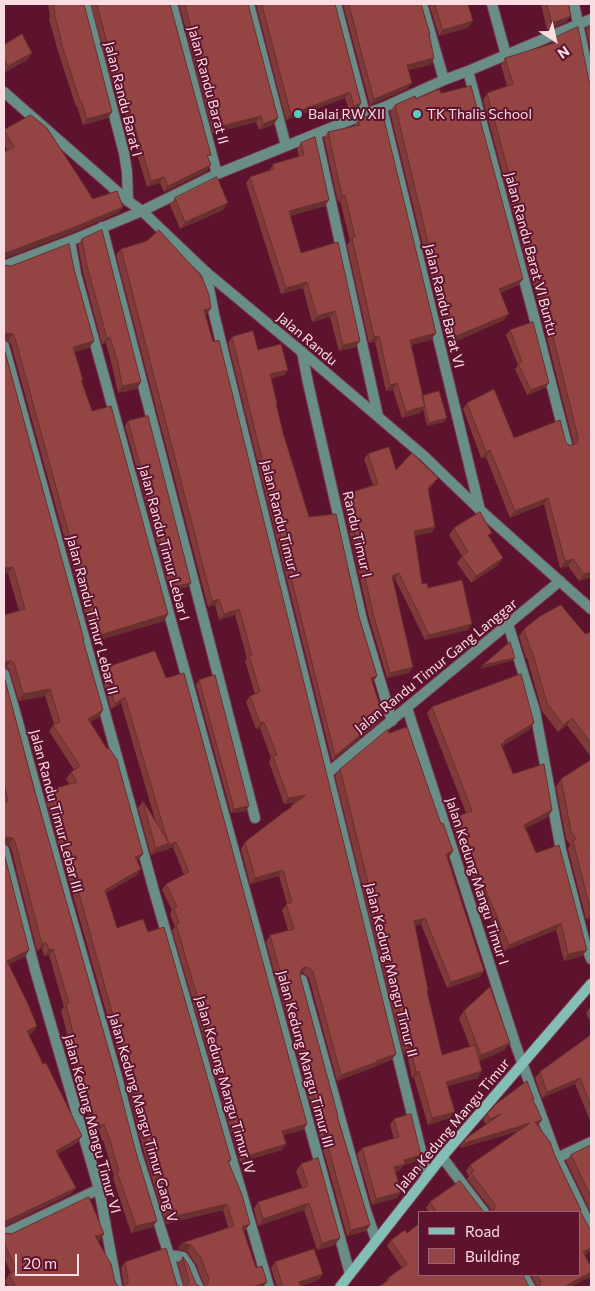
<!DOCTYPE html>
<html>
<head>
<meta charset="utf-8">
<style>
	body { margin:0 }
	#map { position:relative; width:595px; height:1291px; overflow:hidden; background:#5d122e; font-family:Commissioner,sans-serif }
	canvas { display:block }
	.frame { position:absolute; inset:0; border:5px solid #fadde3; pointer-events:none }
	.legend { position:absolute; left:418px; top:1211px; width:162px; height:65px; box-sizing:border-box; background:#5d122e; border:1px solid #9c6376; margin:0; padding:6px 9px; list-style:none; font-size:15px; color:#fadde3 }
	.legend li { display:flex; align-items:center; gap:10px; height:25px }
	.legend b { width:25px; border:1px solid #9c6376 }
	.north { position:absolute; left:530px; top:15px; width:50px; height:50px; -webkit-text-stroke:4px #5d122e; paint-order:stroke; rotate:145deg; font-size:14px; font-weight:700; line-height:20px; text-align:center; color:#fadde3 }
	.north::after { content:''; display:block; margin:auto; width:18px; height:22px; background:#fadde3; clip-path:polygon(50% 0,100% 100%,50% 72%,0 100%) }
	.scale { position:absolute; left:15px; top:1254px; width:64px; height:22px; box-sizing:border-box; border:2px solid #fadde3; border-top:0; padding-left:6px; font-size:15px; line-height:18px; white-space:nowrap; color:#fadde3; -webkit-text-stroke:4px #5d122e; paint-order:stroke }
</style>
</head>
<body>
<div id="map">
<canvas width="595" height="1291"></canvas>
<div class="frame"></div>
<ul class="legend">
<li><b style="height:6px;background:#84bfb6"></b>Road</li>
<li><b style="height:14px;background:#944442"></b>Building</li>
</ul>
<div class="north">N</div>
<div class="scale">20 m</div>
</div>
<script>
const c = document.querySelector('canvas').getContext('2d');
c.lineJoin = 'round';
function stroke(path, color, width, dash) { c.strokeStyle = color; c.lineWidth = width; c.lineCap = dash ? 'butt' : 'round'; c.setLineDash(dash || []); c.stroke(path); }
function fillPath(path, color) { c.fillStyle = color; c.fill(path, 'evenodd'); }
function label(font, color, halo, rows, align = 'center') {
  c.font = font + ' Commissioner,sans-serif'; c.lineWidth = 4; c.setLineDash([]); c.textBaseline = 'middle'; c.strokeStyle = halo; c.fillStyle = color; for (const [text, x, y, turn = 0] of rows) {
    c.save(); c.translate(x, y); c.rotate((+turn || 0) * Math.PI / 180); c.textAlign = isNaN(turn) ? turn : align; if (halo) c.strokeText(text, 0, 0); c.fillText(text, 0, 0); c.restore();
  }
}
const minor = new Path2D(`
	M 85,4 L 124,153 L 127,172 L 128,201
	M 172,4 L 217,174
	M 249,4 L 286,146
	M 336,4 L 365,114
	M 422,4 L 444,80
	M 492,4 L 506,55
	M 574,4 L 591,86
	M 468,71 L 533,313 L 567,445
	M 382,108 L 480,510
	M 316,134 L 378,416
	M 102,227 L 255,818
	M 70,241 L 76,274 L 350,1274
	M 4,266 L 70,241 L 142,211 L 217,174 L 365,114 L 382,108 L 444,80 L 468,71 L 591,19
	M 206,272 L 214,314 L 427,1175
	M 4,346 L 154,891 L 269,1287
	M 302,352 L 308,383 L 362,620 L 392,721
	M 508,624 L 535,711 L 561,850 L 585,943 L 591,959
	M 4,674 L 14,708 L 66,898 L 117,1077 L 137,1154 L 169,1255 L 178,1287
	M 407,708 L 516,1046 L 557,1158 L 591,1228
	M 329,772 L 560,581
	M 4,850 L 35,970 L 99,1189 L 117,1287
	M 302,980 L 366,1211 L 376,1240
	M 442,1157 L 484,1212
	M 557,1158 L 591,1142
	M 4,1234 L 99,1189
	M 169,1255 L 183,1257 L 190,1267 L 198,1287
	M 523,1275 L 530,1287`);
const tertiary = new Path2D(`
	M 4,92 L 128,201 L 142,211 L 206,272 L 302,352 L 424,456 L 480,510 L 591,609`);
const secondary = new Path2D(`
	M 340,1287 L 442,1157 L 591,984`);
stroke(minor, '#79374f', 12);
stroke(tertiary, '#79374f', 12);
stroke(secondary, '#79374f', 12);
stroke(minor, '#698d87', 10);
stroke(tertiary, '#698d87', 10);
stroke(secondary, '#84bfb6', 10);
fillPath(new Path2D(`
	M 48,4 L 84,4 L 108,118 L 83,125 L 77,106 L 76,107 L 56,45 L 56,44 L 49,19 L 50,17 Z
	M 91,4 L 170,4 L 208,158 L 207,171 L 164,192 L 160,183 L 147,187 L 125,114 L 121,115 Z
	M 179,4 L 248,4 L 278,118 L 273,125 L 259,130 L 256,122 L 213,133 Z
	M 256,4 L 335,4 L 361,103 L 357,110 L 350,113 L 345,98 L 286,120 Z
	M 343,4 L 421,4 L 430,34 L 429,35 L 434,58 L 430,65 L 408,70 L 407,89 L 370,105 Z
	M 429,4 L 468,4 L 468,28 L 439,36 Z
	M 541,4 L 568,4 L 566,22 L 547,30 Z
	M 591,23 L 591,53 L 586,29 Z
	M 556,37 L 591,84 L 591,577 L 579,581 L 568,566 L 560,568 L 544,504 L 510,518 L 486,457 L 481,458 L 463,409 L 467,403 L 514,438 L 566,443 L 569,445 L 574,445 L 532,279 L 531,280 L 483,100 L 487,93 L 507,86 L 501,65 L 505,58 L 551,44 Z
	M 4,45 L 27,60 L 4,73 Z
	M 395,105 L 523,279 L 518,285 L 500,293 L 504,320 L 450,344 L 446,336 L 445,336 L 390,112 Z
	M 358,120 L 431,340 L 411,345 L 422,396 L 444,422 L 427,426 L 423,409 L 420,413 L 402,418 L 393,390 L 386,391 L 375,342 L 369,343 L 347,245 L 350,241 L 340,201 L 338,202 L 324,138 L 328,132 L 354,126 Z
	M 4,130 L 93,199 L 123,207 L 118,213 L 67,235 L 7,150 L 4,143 Z
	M 301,143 L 325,206 L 290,216 L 301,253 L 356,347 L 339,351 L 330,317 L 312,322 L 303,288 L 281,294 L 246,183 L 250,177 L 269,171 L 273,164 L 299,157 L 297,149 Z
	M 175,198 L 223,210 L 180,229 L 170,205 Z
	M 82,239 L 137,389 L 118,393 L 113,370 L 106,343 L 102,344 L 83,272 L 78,245 Z
	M 121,249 L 211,308 L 207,314 L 205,314 L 396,1054 L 391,1060 L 374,1067 L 372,1068 L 337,1081 L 309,978 L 306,975 L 303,973 L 300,974 L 300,976 L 338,1117 L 370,1225 L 366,1231 L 347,1236 L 266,942 L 270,935 L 288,930 L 282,910 L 287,904 L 279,876 L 250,884 L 241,849 L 245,842 L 290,809 L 291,806 L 297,802 L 284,804 L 269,762 L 271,758 L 260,728 L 256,729 L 246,702 L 250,696 L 255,694 L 245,661 L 247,658 L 235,615 L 219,620 L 215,605 L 208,607 L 116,255 Z
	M 4,264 L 89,348 L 74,352 L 82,382 L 92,411 L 168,614 L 164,621 L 93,642 L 11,344 L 8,341 L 4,340 Z
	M 510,330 L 549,383 L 545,388 L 527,395 L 515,369 L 518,365 L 506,335 Z
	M 232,337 L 258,350 L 288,370 L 284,375 L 271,379 L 276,404 L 283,433 L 309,517 L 359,617 L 377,676 L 372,682 L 383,716 L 379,722 L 332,761 L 228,343 Z
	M 4,348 L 83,641 L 99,717 L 90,722 L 143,854 L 138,860 L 137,861 L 141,869 L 137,875 L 106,893 L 117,928 L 231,1160 L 229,1163 L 250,1224 L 245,1230 L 244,1231 L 256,1268 L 267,1282 L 263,1287 L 202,1287 L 204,1287 L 204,1285 L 196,1264 L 187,1251 L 177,1249 L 228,1227 L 223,1210 L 166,1224 L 144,1152 L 124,1075 L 45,797 L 50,790 L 69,784 L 66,779 L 71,772 L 74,770 L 49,731 L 54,724 L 45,696 L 19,701 L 9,669 L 6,668 L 4,667 L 4,615 L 19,611 L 8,573 L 4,574 Z
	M 128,421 L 188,587 L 170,591 L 125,426 Z
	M 368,454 L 396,470 L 438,478 L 428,490 L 435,527 L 432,532 L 414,536 L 422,584 L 468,630 L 425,640 L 395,579 L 392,580 L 413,667 L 409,673 L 387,678 L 369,618 L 342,499 L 346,494 L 373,485 L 364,459 Z
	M 454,528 L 489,537 L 503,558 L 498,565 L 471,583 L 457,563 L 462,556 L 449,535 Z
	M 524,629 L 585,634 L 591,632 L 591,757 L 567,725 L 558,732 L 542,711 L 527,658 L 526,658 L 519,636 Z
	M 155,651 L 307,1124 L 303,1130 L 283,1135 L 282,1150 L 240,1162 L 172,930 L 175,927 L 170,914 L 172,910 L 162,890 L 166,884 L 184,875 L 173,847 L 151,855 L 138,808 L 143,801 L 156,823 L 121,703 L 111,709 L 101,674 L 105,668 Z
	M 4,676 L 153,1227 L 131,1233 L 113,1178 L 114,1176 L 103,1140 L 102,1140 L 99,1130 L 93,1134 L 68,1044 L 69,1042 L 61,1010 L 64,1007 L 49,955 L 44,956 L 42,948 L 37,951 L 11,848 L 9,845 L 4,844 Z
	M 199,680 L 246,811 L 231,813 L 196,685 Z
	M 432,707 L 534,723 L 529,730 L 502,746 L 513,774 L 552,810 L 548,817 L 526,828 L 536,853 L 587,950 L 582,956 L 564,961 L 556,930 L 504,951 L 462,853 L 461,853 L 452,824 L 456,817 L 466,813 L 427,713 Z
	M 389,733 L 441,824 L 453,851 L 448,858 L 484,971 L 479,977 L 447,988 L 421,924 L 415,926 L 428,990 L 427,992 L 442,1055 L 470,1047 L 459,1018 L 464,1011 L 505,1050 L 479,1061 L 478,1078 L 447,1086 L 450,1118 L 428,1125 L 414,1078 L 412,1078 L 407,1054 L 404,1055 L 335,776 L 340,769 Z
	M 591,760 L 591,918 L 586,919 L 568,849 L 570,845 L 566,839 L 556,787 L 561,779 Z
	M 591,1006 L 591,1023 L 586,1013 Z
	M 591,1035 L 591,1123 L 575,1084 L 542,1098 L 535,1078 L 540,1072 Z
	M 534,1099 L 533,1100 L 538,1125 L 555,1156 L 581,1210 L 580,1211 L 591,1231 L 591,1251 L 585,1255 L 590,1277 L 570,1287 L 536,1287 L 537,1286 L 531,1275 L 579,1275 L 491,1212 L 490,1208 L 467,1179 L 469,1176 L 466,1171 L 470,1165 L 519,1131 L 461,1148 L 460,1147 L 464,1141 L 486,1124 L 483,1120 L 487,1114 Z
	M 394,1119 L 417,1161 L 404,1165 L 400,1170 L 395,1172 L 401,1192 L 397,1198 L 372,1205 L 357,1154 L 362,1148 L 394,1139 L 390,1125 Z
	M 591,1145 L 591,1210 L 590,1211 L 566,1161 L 571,1155 Z
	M 301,1164 L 335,1245 L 317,1250 L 304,1210 L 258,1226 L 254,1209 L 258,1202 L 302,1188 L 296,1171 Z
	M 430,1202 L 483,1211 L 486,1212 L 429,1212 L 426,1208 Z
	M 4,1232 L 5,1233 L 104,1234 L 100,1240 L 98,1241 L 117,1285 L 120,1287 L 124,1287 L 121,1268 L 125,1262 L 181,1287 L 8,1287 L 5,1281 L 9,1274 L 11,1273 L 4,1258 Z
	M 407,1233 L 419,1275 L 385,1282 L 388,1278 L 402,1268 L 387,1246 L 391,1240 Z
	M 183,1257 L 196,1284 L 184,1287 L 178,1263 Z
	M 275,1262 L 323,1274 L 318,1280 L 301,1286 L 301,1287 L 277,1287 L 271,1268 Z`), '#7f3a39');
fillPath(new Path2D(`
	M 571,16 L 566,22 L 547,30 L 552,23 Z
	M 473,21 L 468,28 L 439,36 L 443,30 Z
	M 32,53 L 27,60 L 4,73 L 8,66 Z
	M 434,58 L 430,65 L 403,71 L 407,65 Z
	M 412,83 L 407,89 L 370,105 L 374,99 Z
	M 350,92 L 345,98 L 286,120 L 291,114 Z
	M 361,103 L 357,110 L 350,113 L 354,106 Z
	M 129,107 L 125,114 L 121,115 L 125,108 Z
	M 112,112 L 108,118 L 83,125 L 87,119 Z
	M 261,116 L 256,122 L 213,133 L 218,127 Z
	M 278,118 L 273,125 L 259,130 L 263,124 Z
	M 211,165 L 207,171 L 164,192 L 168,186 Z
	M 164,177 L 160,183 L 147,187 L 151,181 Z
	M 345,195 L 340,201 L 338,202 L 342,196 Z
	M 329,200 L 325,206 L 284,217 L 289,211 Z
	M 228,203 L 223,210 L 180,229 L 185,222 Z
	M 123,207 L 118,213 L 67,235 L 4,259 L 4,255 L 6,253 Z
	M 523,279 L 518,285 L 494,296 L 499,289 Z
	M 307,282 L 303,288 L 281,294 L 286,288 Z
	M 211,308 L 207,314 L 199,316 L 204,310 Z
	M 335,311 L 330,317 L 312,322 L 317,316 Z
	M 509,314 L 504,320 L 450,344 L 454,337 Z
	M 451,329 L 446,336 L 445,336 L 449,330 Z
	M 7,333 L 13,334 L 8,341 L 4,340 L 4,335 Z
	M 436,333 L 431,340 L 405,346 L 410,340 Z
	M 379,336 L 375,342 L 369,343 L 374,337 Z
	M 110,337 L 106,343 L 102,344 L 107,338 Z
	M 94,341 L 89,348 L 68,353 L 73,347 Z
	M 360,341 L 356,347 L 339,351 L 343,345 Z
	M 288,370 L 284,375 L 267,380 L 270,374 Z
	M 141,382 L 137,389 L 118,393 L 122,386 Z
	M 397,383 L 393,390 L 386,391 L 390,385 Z
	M 549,383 L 545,388 L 527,395 L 531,390 Z
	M 425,406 L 420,413 L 402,418 L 406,412 Z
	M 447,418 L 444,422 L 427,426 L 429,423 Z
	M 490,450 L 486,457 L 481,458 L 486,452 Z
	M 548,498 L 544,504 L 510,518 L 515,511 Z
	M 435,527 L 432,532 L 410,537 L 414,531 Z
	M 503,558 L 498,565 L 471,583 L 476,576 Z
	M 573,559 L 568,566 L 560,568 L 565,561 Z
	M 13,567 L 8,573 L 4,574 L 4,568 Z
	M 591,572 L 591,577 L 579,581 L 584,574 Z
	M 399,573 L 395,579 L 388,582 L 392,576 Z
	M 191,583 L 188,587 L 170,591 L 173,587 Z
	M 219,599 L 215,605 L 208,607 L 212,601 Z
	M 239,609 L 235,615 L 219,620 L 224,614 Z
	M 168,614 L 164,621 L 93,642 L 97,636 Z
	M 472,624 L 468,630 L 425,640 L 429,635 Z
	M 515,658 L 512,661 L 480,669 L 483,665 Z
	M 7,661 L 11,661 L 6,668 L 4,667 L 4,663 Z
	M 413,667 L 409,673 L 387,678 L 390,673 Z
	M 377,676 L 373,682 L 367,683 L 371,678 Z
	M 50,689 L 45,696 L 19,701 L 23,694 Z
	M 125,697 L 121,703 L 111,709 L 115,704 Z
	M 103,710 L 99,717 L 84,726 L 88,719 Z
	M 383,716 L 379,722 L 332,761 L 335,756 Z
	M 572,718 L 567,725 L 558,732 L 563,725 Z
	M 264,722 L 260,728 L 256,729 L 260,723 Z
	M 534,723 L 529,730 L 503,746 L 500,749 L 497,751 L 504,741 Z
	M 306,795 L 301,801 L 284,804 L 288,798 Z
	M 249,806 L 246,811 L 231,813 L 234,809 Z
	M 552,810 L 548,817 L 520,831 L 524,825 Z
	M 7,837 L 13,838 L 9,845 L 4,844 L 4,839 Z
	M 176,842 L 173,847 L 164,850 L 168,845 Z
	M 169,843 L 164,850 L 151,855 L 156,848 Z
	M 453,851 L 448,858 L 442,860 L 446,854 Z
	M 143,854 L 138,860 L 130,864 L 135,857 Z
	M 141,869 L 137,875 L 101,896 L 105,890 Z
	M 283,870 L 279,876 L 250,884 L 255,878 Z
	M 591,912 L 591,918 L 586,919 Z
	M 425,918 L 421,924 L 409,927 L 414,921 Z
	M 561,923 L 556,930 L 504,951 L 509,945 Z
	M 46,942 L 42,948 L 37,951 L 42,944 Z
	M 53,949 L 49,955 L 44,956 L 49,950 Z
	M 29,950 L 25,957 L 4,967 L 7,961 Z
	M 587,950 L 582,956 L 564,961 L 568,954 Z
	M 304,967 L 307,967 L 303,973 L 300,974 L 301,970 Z
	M 484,971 L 479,977 L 447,988 L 451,982 Z
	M 37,1026 L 33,1033 L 22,1037 L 27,1031 Z
	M 510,1043 L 505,1050 L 477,1062 L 481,1055 Z
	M 411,1048 L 407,1054 L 404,1055 L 409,1049 Z
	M 396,1054 L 391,1060 L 374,1067 L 372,1068 L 337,1081 L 341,1075 Z
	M 419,1071 L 414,1078 L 412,1078 L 416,1072 Z
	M 482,1071 L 478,1078 L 441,1088 L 446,1082 Z
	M 580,1078 L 575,1084 L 542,1098 L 547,1092 Z
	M 455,1112 L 450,1118 L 428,1125 L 432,1118 Z
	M 501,1114 L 486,1124 L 490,1119 Z
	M 542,1120 L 538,1125 L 535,1122 Z
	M 530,1123 L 526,1129 L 461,1148 L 465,1143 Z
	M 104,1124 L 99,1130 L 93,1134 L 97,1128 Z
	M 307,1124 L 303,1130 L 278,1137 L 282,1131 Z
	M 82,1136 L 77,1143 L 51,1158 L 56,1151 Z
	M 286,1144 L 282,1150 L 240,1162 L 244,1157 Z
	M 421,1155 L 417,1161 L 404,1165 L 400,1170 L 390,1173 L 394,1167 L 404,1160 Z
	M 76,1188 L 71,1194 L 4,1227 L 4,1223 L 6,1221 Z
	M 401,1192 L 397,1198 L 372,1205 L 376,1199 Z
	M 309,1203 L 304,1210 L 258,1226 L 263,1219 Z
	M 227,1204 L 223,1210 L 166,1224 L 171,1217 Z
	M 157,1221 L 153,1227 L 131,1233 L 136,1226 Z
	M 250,1224 L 245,1230 L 238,1233 L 242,1227 Z
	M 370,1225 L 366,1231 L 347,1236 L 351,1230 Z
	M 104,1234 L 100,1240 L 91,1242 L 95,1236 Z
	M 340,1238 L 335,1245 L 317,1250 L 322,1243 Z
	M 182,1243 L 191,1245 L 187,1251 L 177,1249 Z
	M 591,1248 L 591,1251 L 580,1258 L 583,1252 Z
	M 591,1272 L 591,1275 L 590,1277 L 570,1287 L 564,1287 Z
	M 323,1274 L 318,1280 L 297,1287 L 299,1282 Z
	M 267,1282 L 263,1287 L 252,1287 Z`), '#68302e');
const building = new Path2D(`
	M 53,4 L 84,4 L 112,112 L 87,119 L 81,100 L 80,101 L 60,39 L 61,39 L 54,13 L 55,13 Z
	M 97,4 L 170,4 L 211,155 L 207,156 L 211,165 L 168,186 L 164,177 L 151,181 L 129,107 L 125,108 Z
	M 185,4 L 248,4 L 278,118 L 263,124 L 261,116 L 218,127 Z
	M 262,4 L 335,4 L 361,103 L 354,106 L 350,92 L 291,114 Z
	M 349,4 L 421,4 L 430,34 L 429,34 L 434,58 L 407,65 L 412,83 L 374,99 Z
	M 435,4 L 468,4 L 473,21 L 443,30 Z
	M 547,4 L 568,4 L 571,16 L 552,23 Z
	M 578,27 L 589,81 L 591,84 L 591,572 L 584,574 L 573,559 L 565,561 L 548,498 L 515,511 L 490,450 L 486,452 L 467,403 L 494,389 L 514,438 L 560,420 L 566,443 L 569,445 L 573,445 L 576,444 L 578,441 L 578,437 L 537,273 L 536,273 L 487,93 L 513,84 L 505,58 L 557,42 L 556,37 Z
	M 22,34 L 32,53 L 8,66 L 4,59 L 4,45 Z
	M 471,86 L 523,279 L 499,289 L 509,314 L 454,337 L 451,329 L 449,330 L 395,105 L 415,96 L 416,99 L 439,89 L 441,93 Z
	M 382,111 L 436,333 L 410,340 L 425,406 L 406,412 L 397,383 L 390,385 L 379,336 L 374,337 L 352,238 L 355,237 L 345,195 L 342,196 L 328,132 L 360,125 L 358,120 Z
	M 31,115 L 47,128 L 93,199 L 117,191 L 123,207 L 72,228 L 6,253 L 4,255 L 4,152 L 14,147 L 4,130 Z
	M 315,137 L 329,200 L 289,211 L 301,253 L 338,242 L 360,341 L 343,345 L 335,311 L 317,316 L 307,282 L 286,288 L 250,177 L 274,169 L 273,164 L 304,155 L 301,143 Z
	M 217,177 L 228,203 L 185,222 L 175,198 Z
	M 102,230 L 141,382 L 122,386 L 118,363 L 110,337 L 107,338 L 87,266 L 82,239 Z
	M 159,230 L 202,277 L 209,295 L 211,308 L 204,310 L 213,342 L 219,340 L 396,1054 L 376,1061 L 377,1062 L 341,1075 L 313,972 L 311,969 L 307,967 L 304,967 L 301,970 L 300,976 L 338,1116 L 337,1116 L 370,1225 L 351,1230 L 270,935 L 294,929 L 286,904 L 292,902 L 283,870 L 255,878 L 245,842 L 284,812 L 292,807 L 291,806 L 306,795 L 288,798 L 273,756 L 277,755 L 264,722 L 260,723 L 250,696 L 260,692 L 249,655 L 252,655 L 239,609 L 224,614 L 219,599 L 212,601 L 121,249 L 147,241 Z
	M 69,244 L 74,269 L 94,341 L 73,347 L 83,380 L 81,380 L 92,411 L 111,406 L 168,614 L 97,636 L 15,338 L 13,334 L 7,333 L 4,335 L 4,264 L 5,265 L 11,266 Z
	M 533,322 L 549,383 L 531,390 L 518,364 L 522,362 L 510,330 Z
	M 253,331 L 258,350 L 281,344 L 288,370 L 270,374 L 277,403 L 276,403 L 283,433 L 309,517 L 336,514 L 359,617 L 377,676 L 371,678 L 383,716 L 335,756 L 232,337 Z
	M 4,348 L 84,640 L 83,640 L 103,710 L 88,719 L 107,749 L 109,748 L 117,760 L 143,854 L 135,857 L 141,869 L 105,890 L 117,928 L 143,919 L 148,932 L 164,927 L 231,1160 L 228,1161 L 242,1195 L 250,1224 L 242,1227 L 256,1268 L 262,1266 L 267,1282 L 252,1287 L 202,1287 L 205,1287 L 208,1284 L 209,1279 L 201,1258 L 191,1245 L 182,1243 L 234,1226 L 227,1204 L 171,1217 L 148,1146 L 128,1069 L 50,790 L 77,782 L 71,772 L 80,766 L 53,725 L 60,722 L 50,689 L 23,694 L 14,663 L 11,661 L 7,661 L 4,663 L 4,615 L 25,609 L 13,567 L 4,568 Z
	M 439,391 L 447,418 L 429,423 L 422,396 Z
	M 148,416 L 191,583 L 173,587 L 128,421 Z
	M 389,447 L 396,470 L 412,453 L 438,478 L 428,488 L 435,527 L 414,531 L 422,584 L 427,583 L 428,588 L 462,580 L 472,624 L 429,635 L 399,573 L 392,576 L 413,667 L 390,673 L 373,613 L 346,494 L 378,484 L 368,454 Z
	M 480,512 L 492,533 L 488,535 L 503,558 L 476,576 L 462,556 L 468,552 L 454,528 Z
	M 561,605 L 585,634 L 591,632 L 591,743 L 572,718 L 563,725 L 547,703 L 532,651 L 531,651 L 524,629 L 539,617 Z
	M 510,642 L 515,658 L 483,665 Z
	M 155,651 L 166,678 L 184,673 L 307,1124 L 282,1131 L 286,1144 L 244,1157 L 176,924 L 179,923 L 174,908 L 177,907 L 166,884 L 189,872 L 176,842 L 168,845 L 169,843 L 167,839 L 125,697 L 115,704 L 105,668 Z
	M 521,674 L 534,723 L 504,741 L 505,743 L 501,744 L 513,774 L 544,764 L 552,810 L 524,825 L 536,853 L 559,845 L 587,950 L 568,954 L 561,923 L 509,945 L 467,846 L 466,846 L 456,817 L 472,811 L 432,707 Z
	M 215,675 L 249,806 L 234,809 L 199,680 Z
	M 4,676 L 35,792 L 115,1072 L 135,1149 L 157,1221 L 136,1226 L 117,1172 L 119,1171 L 108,1134 L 107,1134 L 104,1124 L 97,1128 L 72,1037 L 74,1037 L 66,1004 L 69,1003 L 53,949 L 49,950 L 46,942 L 42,944 L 15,842 L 13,838 L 7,837 L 4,839 L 4,803 L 8,801 L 4,784 Z
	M 407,727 L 441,824 L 443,823 L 453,851 L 446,854 L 484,971 L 451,982 L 425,918 L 414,921 L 428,990 L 427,991 L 442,1055 L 475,1045 L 482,1071 L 446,1082 L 455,1112 L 432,1118 L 419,1071 L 416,1072 L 411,1048 L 409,1049 L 340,769 L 388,729 L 389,733 Z
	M 591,760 L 591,912 L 573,841 L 576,839 L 571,831 L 561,779 Z
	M 143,801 L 169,843 L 156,848 Z
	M 4,853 L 29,950 L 7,961 L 28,1004 L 37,1026 L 27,1031 L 43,1064 L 46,1063 L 82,1136 L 56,1151 L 76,1188 L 6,1221 L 4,1223 Z
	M 490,987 L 510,1043 L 481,1055 L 464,1011 Z
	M 591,1035 L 591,1106 L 580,1078 L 547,1092 L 540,1072 Z
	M 527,1081 L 534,1099 L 532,1099 L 536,1106 L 542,1120 L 535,1122 L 550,1142 L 555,1156 L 581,1210 L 580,1211 L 591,1231 L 591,1248 L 583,1252 L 591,1267 L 591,1272 L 564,1287 L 536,1287 L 540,1285 L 541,1281 L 537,1275 L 579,1275 L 579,1212 L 491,1212 L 494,1210 L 495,1206 L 494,1203 L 471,1173 L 474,1171 L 470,1165 L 530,1123 L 465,1143 L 464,1141 L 468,1137 L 501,1114 L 490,1119 L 487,1114 L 496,1104 Z
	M 411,1114 L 421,1155 L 404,1160 L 405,1164 L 394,1167 L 401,1192 L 376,1199 L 362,1148 L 399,1137 L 394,1119 Z
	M 591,1145 L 591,1197 L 571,1155 Z
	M 318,1158 L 340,1238 L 322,1243 L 309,1203 L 263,1219 L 258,1202 L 308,1186 L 301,1164 Z
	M 460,1181 L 483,1211 L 486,1212 L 435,1212 L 436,1211 L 430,1202 Z
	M 89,1197 L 104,1234 L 95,1236 L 111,1264 L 115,1282 L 117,1285 L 120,1287 L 123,1287 L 128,1283 L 128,1279 L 125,1262 L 166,1248 L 177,1285 L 181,1287 L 16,1287 L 9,1274 L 17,1270 L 4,1243 L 4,1232 L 5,1233 L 11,1234 Z
	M 419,1224 L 419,1275 L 523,1275 L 528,1285 L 530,1287 L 378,1287 L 389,1280 L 388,1278 L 407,1264 L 391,1240 L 405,1230 L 407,1233 Z
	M 314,1249 L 323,1274 L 299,1282 L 301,1287 L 283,1287 L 275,1262 Z
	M 183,1257 L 188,1264 L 196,1284 L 201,1287 L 182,1287 L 185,1287 L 188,1285 L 189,1282 Z`);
fillPath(building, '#944442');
stroke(building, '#68302e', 1);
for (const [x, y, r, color] of [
	[298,114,5,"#59cebf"],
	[417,114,5,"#59cebf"]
]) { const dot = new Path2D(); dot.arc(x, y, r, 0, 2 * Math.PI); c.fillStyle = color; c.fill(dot); stroke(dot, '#5d122e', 2); }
label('14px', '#fadde3', '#5d122e', [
	["Jalan Randu Barat II",208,85,75],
	["Jalan Randu Barat I",123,99,76],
	["Jalan Randu Barat VI Buntu",531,254,75],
	["Jalan Randu Barat VI",444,306,76],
	["Jalan Randu",307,339,40],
	["Jalan Randu Timur I",280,519,76],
	["Randu Timur I",357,534,77],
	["Jalan Randu Timur Lebar I",164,543,75],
	["Jalan Randu Timur Lebar II",92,615,75],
	["Jalan Randu Timur Gang Langgar",436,666,-39],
	["Jalan Randu Timur Lebar III",56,811,75],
	["Jalan Kedung Mangu Timur I",477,881,72],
	["Jalan Kedung Mangu Timur II",391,970,76],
	["Jalan Kedung Mangu Timur III",305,1059,75],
	["Jalan Kedung Mangu Timur IV",225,1085,74],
	["Jalan Kedung Mangu Timur Gang V",143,1118,74],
	["Jalan Kedung Mangu Timur VI",92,1124,75],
	["Jalan Kedung Mangu Timur",453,1125,-50]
]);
label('14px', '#fadde3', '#5d122e', [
	["Balai RW XII",308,114],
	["TK Thalis School",427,114]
], 'left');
</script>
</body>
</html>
